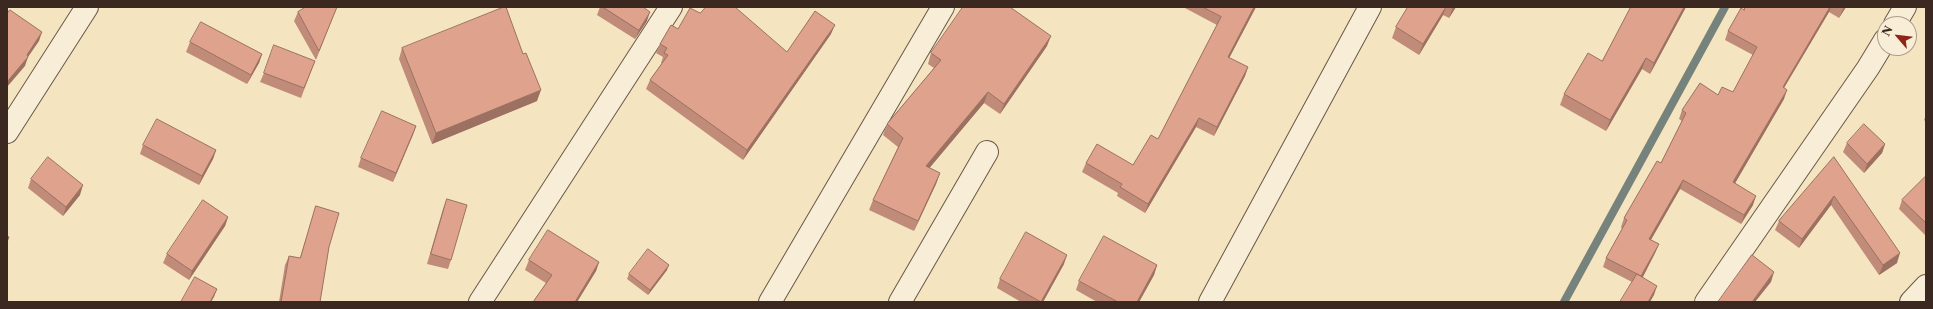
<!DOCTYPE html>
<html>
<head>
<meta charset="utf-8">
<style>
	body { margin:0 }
	#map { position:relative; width:1933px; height:309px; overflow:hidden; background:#f4e4c0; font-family:"Libre Caslon Text",serif }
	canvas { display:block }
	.frame { position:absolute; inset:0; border:8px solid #3b2821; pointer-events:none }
	.north { position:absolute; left:1877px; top:16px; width:40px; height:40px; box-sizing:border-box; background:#f8edd6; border:1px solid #ac9e8e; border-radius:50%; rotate:298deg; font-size:11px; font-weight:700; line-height:16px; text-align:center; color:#3b2821 }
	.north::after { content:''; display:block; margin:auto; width:14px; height:18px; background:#8f2418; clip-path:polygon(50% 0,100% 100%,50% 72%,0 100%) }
</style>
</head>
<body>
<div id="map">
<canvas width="1933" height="309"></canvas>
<div class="frame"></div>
<div class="north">N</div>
</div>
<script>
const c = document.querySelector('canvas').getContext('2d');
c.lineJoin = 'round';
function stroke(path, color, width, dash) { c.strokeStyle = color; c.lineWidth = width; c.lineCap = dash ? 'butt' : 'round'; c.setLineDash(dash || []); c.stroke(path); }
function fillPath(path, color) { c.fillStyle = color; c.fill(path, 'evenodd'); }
stroke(new Path2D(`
	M 1564,302 L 1725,7`), '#76827c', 8);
const minor = new Path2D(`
	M 1895,24 L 1905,7
	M 7,132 L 87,7
	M 480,302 L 671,7
	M 770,302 L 943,7
	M 900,302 L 987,152
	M 1210,302 L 1370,7
	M 1706,302 L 1868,68 L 1885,40
	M 1911,302 L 1926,286`);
stroke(minor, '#695749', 24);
stroke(minor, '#f8edd6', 22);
fillPath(new Path2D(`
	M 337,7 L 316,60 L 294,21 L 298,12 Z
	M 600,7 L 643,7 L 647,21 L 635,39 L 597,15 Z
	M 1183,7 L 1256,7 L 1229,58 L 1248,67 L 1245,76 L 1214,136 L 1196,127 L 1145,213 L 1117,196 L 1118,193 L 1082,172 L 1086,163 L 1133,165 L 1158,139 L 1217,25 Z
	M 1408,7 L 1456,7 L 1449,18 L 1443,15 L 1419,55 L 1392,38 L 1396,27 Z
	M 1631,7 L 1686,7 L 1650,74 L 1642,69 L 1606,131 L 1560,105 L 1564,94 L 1602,61 Z
	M 1745,7 L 1846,7 L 1839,18 L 1829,12 L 1784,88 L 1784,99 L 1735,183 L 1753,205 L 1741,224 L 1680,189 L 1651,240 L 1659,244 L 1655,253 L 1643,277 L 1654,295 L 1632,282 L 1603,267 L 1606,258 L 1622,229 L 1621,227 L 1624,218 L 1661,163 L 1682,121 L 1679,119 L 1682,110 L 1718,95 L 1733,92 L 1753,55 L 1725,40 L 1728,31 Z
	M 700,13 L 787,52 L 831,34 L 743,160 L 646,89 L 650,80 L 662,63 L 661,63 L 663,57 L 656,53 L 660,44 Z
	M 190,42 L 262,54 L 259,63 L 247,84 L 186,52 Z
	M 1047,46 L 1000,114 L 984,103 L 929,168 L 940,173 L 936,184 L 914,231 L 869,210 L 873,200 L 898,147 L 883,135 L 887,124 L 934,68 L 928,64 L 931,53 Z
	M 402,48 L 537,101 L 432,144 L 399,59 Z
	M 315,61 L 301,98 L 260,82 L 264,73 Z
	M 1926,115 L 1926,122 L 1924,120 Z
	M 416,126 L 393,182 L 358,167 L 361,158 Z
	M 1847,143 L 1885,144 L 1882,153 L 1864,173 L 1843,152 Z
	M 143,145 L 216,150 L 213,159 L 199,185 L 140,154 Z
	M 1834,157 L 1897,263 L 1879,275 L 1831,205 L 1799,248 L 1775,230 L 1779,221 Z
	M 1926,176 L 1926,236 L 1899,209 L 1902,200 Z
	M 31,179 L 80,195 L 63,216 L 28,188 Z
	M 447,199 L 451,260 L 448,269 L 427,264 L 443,209 Z
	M 316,206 L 329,247 L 320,302 L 279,302 L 285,265 L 289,256 L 300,258 Z
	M 228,217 L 225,226 L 189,280 L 163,263 L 167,254 Z
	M 529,260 L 599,262 L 596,271 L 577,302 L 533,302 L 546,283 L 525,270 Z
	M 1064,264 L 1043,302 L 1021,302 L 997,288 L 1000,279 Z
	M 1157,265 L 1154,275 L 1139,302 L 1097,302 L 1076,290 L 1079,281 Z
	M 667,270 L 648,295 L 627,279 L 629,274 Z`), '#c08b78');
fillPath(new Path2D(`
	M 1254,7 L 1256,7 L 1225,66 L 1228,57 Z
	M 1446,7 L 1443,15 L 1419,55 L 1423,44 Z
	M 1453,7 L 1456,7 L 1449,18 Z
	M 1684,7 L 1686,7 L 1650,74 L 1654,63 Z
	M 1830,7 L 1831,7 L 1829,12 L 1779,96 L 1783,87 Z
	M 1844,7 L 1846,7 L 1839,18 L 1843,9 Z
	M 650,12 L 647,21 L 635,39 L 639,30 Z
	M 835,25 L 831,34 L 743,160 L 747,150 Z
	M 42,32 L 39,41 L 28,57 L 25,66 L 7,87 L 7,82 Z
	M 1051,36 L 1047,46 L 1000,114 L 1004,104 Z
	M 262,54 L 259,63 L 247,84 L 251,75 Z
	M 1646,58 L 1642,69 L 1606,131 L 1610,120 Z
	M 1248,67 L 1245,76 L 1214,136 L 1217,127 Z
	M 541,90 L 537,101 L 432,144 L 436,133 Z
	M 1787,90 L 1784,99 L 1730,192 L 1733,182 Z
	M 988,92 L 984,103 L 922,177 L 926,166 Z
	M 1199,118 L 1196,127 L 1145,213 L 1148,204 Z
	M 416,126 L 413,135 L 393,182 L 396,173 Z
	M 1885,144 L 1882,153 L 1864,173 L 1867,164 Z
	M 216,150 L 213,159 L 199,185 L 202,176 Z
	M 940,173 L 936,184 L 914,231 L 918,221 Z
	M 1683,180 L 1680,189 L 1646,248 L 1649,239 Z
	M 83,185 L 80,195 L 63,216 L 66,207 Z
	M 1756,196 L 1753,205 L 1741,224 L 1744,215 Z
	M 1834,196 L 1831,205 L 1799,248 L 1802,239 Z
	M 228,217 L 225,226 L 189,280 L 192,271 Z
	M 1659,244 L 1655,253 L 1638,286 L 1641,276 Z
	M 1900,253 L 1897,263 L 1879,275 L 1883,265 Z
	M 1067,255 L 1064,264 L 1043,302 L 1041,302 Z
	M 599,262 L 596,271 L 577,302 L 575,302 Z
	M 669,265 L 667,270 L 648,295 L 650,290 Z
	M 1157,265 L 1154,275 L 1139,302 L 1137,302 Z
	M 1774,272 L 1771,282 L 1755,302 L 1752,302 Z
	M 1657,286 L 1654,295 L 1650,302 L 1648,302 Z
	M 217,289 L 214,297 L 211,302 L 210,302 Z`), '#9c7162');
const building = new Path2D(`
	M 306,7 L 337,7 L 319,51 L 298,12 Z
	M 504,7 L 506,7 L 523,54 L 526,53 L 541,90 L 436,133 L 402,48 Z
	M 603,7 L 643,7 L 650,12 L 639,30 Z
	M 706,7 L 735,7 L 787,52 L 815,11 L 835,25 L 747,150 L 650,80 L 668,55 L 664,53 L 667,48 L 660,44 L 671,25 L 678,29 L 690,8 L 700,13 Z
	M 963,7 L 1010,7 L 1051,36 L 1004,104 L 988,92 L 926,166 L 940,173 L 918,221 L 873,200 L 903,138 L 887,124 L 941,60 L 931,53 Z
	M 1203,7 L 1254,7 L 1228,57 L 1248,67 L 1217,127 L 1199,118 L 1148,204 L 1120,187 L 1122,184 L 1086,163 L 1097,144 L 1133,165 L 1151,135 L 1158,139 L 1221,17 Z
	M 1408,7 L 1446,7 L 1423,44 L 1396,27 Z
	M 1631,7 L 1684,7 L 1654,63 L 1646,58 L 1610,120 L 1564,94 L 1588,53 L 1602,61 Z
	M 1745,7 L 1830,7 L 1783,87 L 1787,90 L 1733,182 L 1756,196 L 1744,215 L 1683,180 L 1649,239 L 1659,244 L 1641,276 L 1606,258 L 1627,220 L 1624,218 L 1657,161 L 1661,163 L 1686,113 L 1682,110 L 1700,83 L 1718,95 L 1722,87 L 1733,92 L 1757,47 L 1728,31 L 1741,8 L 1744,10 Z
	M 10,10 L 42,32 L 27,55 L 28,57 L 7,82 L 7,14 Z
	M 201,22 L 262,54 L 251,75 L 190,42 Z
	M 274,45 L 315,61 L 304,88 L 264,73 Z
	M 382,111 L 416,126 L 396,173 L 361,158 Z
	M 157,119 L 216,150 L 202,176 L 143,145 Z
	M 1864,124 L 1885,144 L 1867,164 L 1847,143 Z
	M 48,157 L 83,185 L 66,207 L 31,179 Z
	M 1834,157 L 1900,253 L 1883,265 L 1834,196 L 1802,239 L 1779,221 Z
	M 1926,176 L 1926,223 L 1902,200 Z
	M 447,199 L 467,205 L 451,260 L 431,254 Z
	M 203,200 L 228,217 L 192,271 L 167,254 Z
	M 316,206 L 339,213 L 329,247 L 320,302 L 281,302 L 289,256 L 300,258 Z
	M 548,230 L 599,262 L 575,302 L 533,302 L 552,275 L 529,260 Z
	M 1026,232 L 1067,255 L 1041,302 L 1000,279 Z
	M 7,236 L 9,237 L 7,242 Z
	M 1104,236 L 1157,265 L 1137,302 L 1118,302 L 1079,281 Z
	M 648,249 L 669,265 L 650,290 L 629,274 Z
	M 1752,255 L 1774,272 L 1752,302 L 1718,302 Z
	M 1637,274 L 1657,286 L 1648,302 L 1620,302 Z
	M 195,277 L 217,289 L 210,302 L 181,302 Z`);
fillPath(building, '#dfa28c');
stroke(building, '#9c7162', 1);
</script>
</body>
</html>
